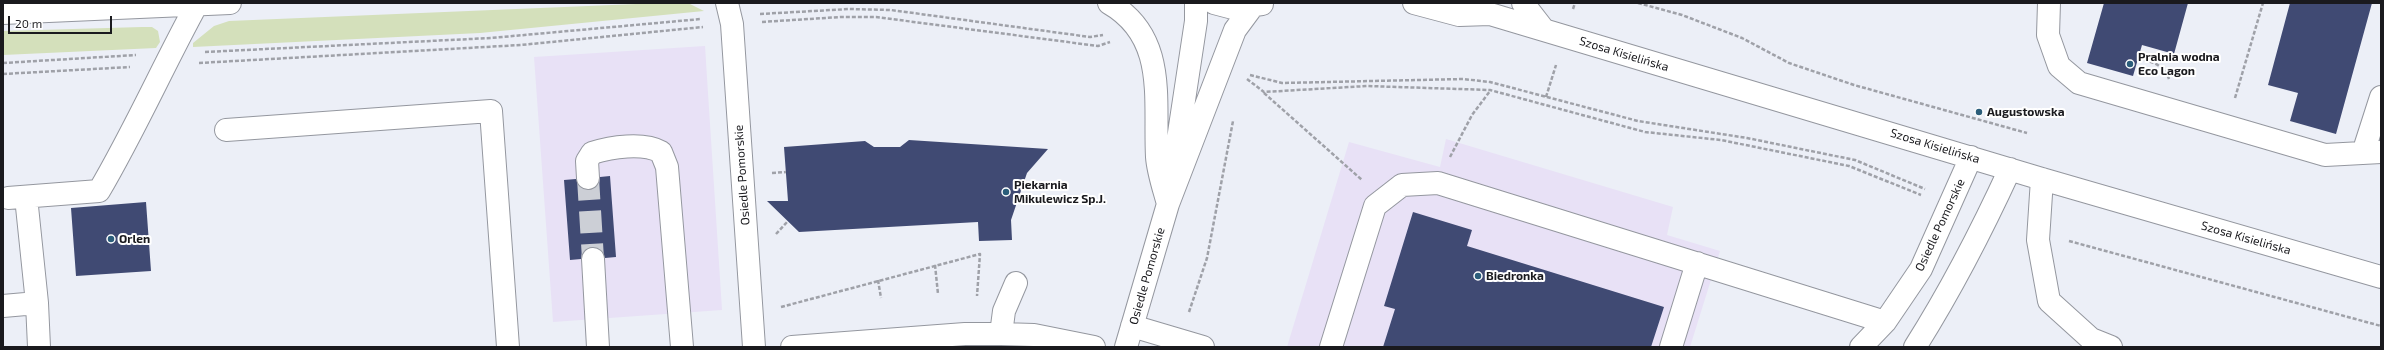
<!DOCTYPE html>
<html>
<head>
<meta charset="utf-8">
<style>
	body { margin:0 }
	#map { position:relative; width:2384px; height:350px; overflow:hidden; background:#eceff7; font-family:"Exo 2",sans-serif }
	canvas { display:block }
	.frame { position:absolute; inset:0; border:4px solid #1a1a1e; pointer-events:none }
	.scale { position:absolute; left:8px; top:16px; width:104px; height:18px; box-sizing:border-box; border:2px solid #1a1a1e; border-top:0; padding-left:5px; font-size:12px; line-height:14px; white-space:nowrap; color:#1a1a1e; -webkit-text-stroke:3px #fff; paint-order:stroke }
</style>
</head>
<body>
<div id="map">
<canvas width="2384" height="350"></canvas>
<div class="frame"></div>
<div class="scale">20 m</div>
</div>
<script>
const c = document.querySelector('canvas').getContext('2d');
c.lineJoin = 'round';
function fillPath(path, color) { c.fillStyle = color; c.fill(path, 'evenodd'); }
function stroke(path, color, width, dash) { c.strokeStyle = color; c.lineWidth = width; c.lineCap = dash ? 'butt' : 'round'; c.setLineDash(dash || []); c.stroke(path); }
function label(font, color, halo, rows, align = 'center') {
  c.font = font + ' "Exo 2",sans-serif'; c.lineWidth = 4; c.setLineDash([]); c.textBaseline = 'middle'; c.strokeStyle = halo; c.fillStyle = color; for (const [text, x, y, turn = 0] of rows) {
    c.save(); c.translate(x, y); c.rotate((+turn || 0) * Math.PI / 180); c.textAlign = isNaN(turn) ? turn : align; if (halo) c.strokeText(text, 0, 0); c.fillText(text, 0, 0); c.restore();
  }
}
fillPath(new Path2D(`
	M 705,46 L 722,310 L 553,322 L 534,57 Z
	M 1446,139 L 1673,207 L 1667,235 L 1720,251 L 1690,347 L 1287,347 L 1349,142 L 1440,167 Z`), '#e8e1f6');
fillPath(new Path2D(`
	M 660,3 L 688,3 L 704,11 L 480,33 L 193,47 L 193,43 L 214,26 L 229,21 Z
	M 142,27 L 152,27 L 158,31 L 160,42 L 156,48 L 3,55 L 3,31 Z`), '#d4e0bb');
fillPath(new Path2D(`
	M 2104,3 L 2188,3 L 2174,54 L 2142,45 L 2133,76 L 2087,63 Z
	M 2290,3 L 2372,3 L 2336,134 L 2290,121 L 2298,93 L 2268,85 Z
	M 909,140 L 1048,149 L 1027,173 L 1011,220 L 1012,240 L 979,241 L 978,222 L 799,232 L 767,201 L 788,201 L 784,147 L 865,141 L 874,147 L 900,147 Z
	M 610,176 L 616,257 L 605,258 L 599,248 L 592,247 L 582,253 L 581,259 L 570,260 L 564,180 L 576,179 L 582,189 L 589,190 L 599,184 L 600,177 Z
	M 146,202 L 151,271 L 76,276 L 71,208 Z
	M 1413,212 L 1472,230 L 1467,246 L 1664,307 L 1651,347 L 1383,347 L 1395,309 L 1384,306 Z`), '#404a73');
stroke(new Path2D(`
	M 588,178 L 593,259`), '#cccfd6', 22, [22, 11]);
const minor = new Path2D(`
	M 727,3 L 732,24 L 754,347
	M 1109,3 C 1168,37 1154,100 1157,157 C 1158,172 1164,189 1168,204
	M 1214,3 L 1233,8 L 1262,4
	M 1414,3 L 1459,15 L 1490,14
	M 1472,3 L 1490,14 L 2042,179 L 2381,277
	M 1523,3 L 1544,30
	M 2049,3 L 2048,35 L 2059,66 L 2079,83 L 2325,155 L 2381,152
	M 3,13 L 230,3
	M 226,130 L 491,111 L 508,347
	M 2363,153 L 2381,97
	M 1174,166 L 1196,21 L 1196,3
	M 588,178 L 587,161 L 592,153 C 611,147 643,142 661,152 L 667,167 L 682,347
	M 2042,179 L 2038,240 L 2049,301 L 2091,339 L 2111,347
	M 26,197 L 37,303 L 39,347
	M 8,198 L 99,191 C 135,130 163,66 197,4
	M 593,259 L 598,347
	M 3,306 L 37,303
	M 1132,326 L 1203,347
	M 1001,334 L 1004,311 L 1016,283
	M 792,347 L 965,334 L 1001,334 L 1034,335 L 1094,347
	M 1126,347 L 1168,204 L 1235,30 L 1252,7
	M 1331,347 L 1375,206 L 1402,185 L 1438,183 L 1885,322
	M 1671,347 L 1697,263
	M 1861,347 L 1885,322 L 1921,269 L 1971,157
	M 1915,347 C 1951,290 1982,230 2010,169`);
stroke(minor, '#94979f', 24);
stroke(new Path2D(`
	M 1638,3 L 1682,15 L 1742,38 L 1789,63 L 1854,85 L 2027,133
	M 1573,9 L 1575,3
	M 760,14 L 849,9 L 891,10 L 1090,37 L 1103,35
	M 762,22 L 841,17 L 876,17 L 1098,46 L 1110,42
	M 205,52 L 491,38 L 701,19
	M 2138,59 C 2152,61 2164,65 2169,79
	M 3,63 L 136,55
	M 199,63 L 521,45 L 703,27
	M 3,74 L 130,67
	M 1250,75 L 1282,83 L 1463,79 L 1490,82 L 1638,121 L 1747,138 L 1855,160 L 1925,189
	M 1247,79 L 1264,92 L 1367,86 L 1490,90 L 1645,132 L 1721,140 L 1849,166 L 1921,195
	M 1264,93 L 1362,180
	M 1546,97 L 1556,65
	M 2235,98 L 2263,3
	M 1450,157 L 1472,115 L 1490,91
	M 772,173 L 786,172
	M 776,234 L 788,221
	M 2069,241 L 2381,326
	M 935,265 L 938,294
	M 878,280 L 881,298
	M 781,307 L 980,254 L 977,296
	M 1189,312 L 1207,258 L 1233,121`), '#9fa1a8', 2.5, [4, 2]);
stroke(minor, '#fff', 22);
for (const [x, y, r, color] of [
	[2130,64,4,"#2b5d7a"],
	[1979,112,4,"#2b5d7a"],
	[1006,192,4,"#2b5d7a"],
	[111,239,4,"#2b5d7a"],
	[1478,276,4,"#2b5d7a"]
]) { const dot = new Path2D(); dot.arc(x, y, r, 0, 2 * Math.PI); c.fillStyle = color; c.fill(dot); stroke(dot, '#fff', 1.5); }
label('12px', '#1a1a1e', '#fff', [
	["Szosa Kisielińska",1624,54,17],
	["Szosa Kisielińska",1935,146,17],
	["Osiedle Pomorskie",742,175,-94],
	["Osiedle Pomorskie",1940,225,-65],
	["Szosa Kisielińska",2246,238,16],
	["Osiedle Pomorskie",1147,276,-74]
]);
label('bold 12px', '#1a1a1e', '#fff', [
	["Pralnia wodna",2138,57],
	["Eco Lagon",2138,71],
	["Augustowska",1987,112],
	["Piekarnia",1014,185],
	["Mikulewicz Sp.J.",1014,199],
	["Orlen",119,239],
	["Biedronka",1486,276]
], 'left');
</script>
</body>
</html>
